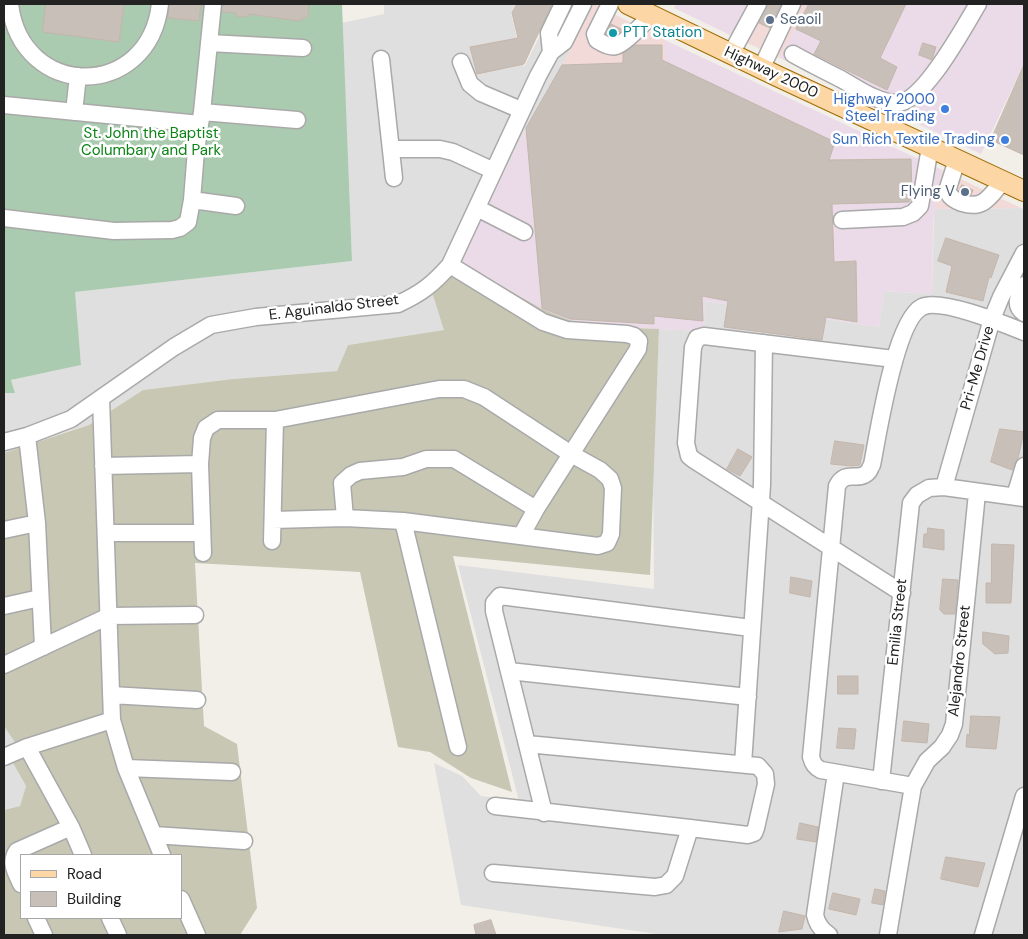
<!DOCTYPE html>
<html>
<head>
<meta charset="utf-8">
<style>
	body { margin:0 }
	#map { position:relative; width:1028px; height:939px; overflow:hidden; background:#f2efe9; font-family:"DM Sans",sans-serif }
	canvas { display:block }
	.frame { position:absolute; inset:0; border:5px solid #222; pointer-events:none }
	.legend { position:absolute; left:20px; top:854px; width:162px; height:65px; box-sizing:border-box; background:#fff; border:1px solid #a7a7a7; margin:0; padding:6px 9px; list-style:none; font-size:15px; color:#222 }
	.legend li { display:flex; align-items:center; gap:10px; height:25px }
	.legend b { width:25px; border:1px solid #a7a7a7 }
</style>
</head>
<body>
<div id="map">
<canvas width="1028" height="939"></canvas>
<div class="frame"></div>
<ul class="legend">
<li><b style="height:6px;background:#fcd6a4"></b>Road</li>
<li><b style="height:14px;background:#c7bfb8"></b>Building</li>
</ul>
</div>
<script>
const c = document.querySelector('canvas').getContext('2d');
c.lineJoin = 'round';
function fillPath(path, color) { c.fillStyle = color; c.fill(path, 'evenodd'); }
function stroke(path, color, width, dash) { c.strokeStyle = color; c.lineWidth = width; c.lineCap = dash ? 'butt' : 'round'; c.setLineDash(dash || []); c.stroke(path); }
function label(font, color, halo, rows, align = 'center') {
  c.font = font + ' "DM Sans",sans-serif'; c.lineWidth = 5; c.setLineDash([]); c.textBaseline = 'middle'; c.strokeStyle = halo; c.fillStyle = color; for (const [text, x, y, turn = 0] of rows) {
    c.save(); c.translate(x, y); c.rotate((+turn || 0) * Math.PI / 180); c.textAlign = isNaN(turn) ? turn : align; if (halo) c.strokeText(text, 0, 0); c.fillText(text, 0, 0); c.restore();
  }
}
fillPath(new Path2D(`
	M 384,4 L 515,4 L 511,13 L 524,67 L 556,4 L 594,4 L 665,40 L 526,128 L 460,262 L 445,330 L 348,345 L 337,371 L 233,379 L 143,390 L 89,425 L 4,453 L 4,393 L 15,393 L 11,380 L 81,365 L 74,292 L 352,261 L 342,23 L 384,14 Z
	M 1021,208 L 1024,210 L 1024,935 L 663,935 L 461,905 L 434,763 L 462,776 L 481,796 L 519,801 L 458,565 L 654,589 L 653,465 L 659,329 L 705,331 L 705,301 L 879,327 L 884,291 L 932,294 L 934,209 Z
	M 4,726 L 16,744 L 13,763 L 26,786 L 20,806 L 4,810 Z`), '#e0dfdf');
fillPath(new Path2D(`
	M 594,4 L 665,40 L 665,61 L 562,65 Z
	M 747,4 L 808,4 L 780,58 L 732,36 Z
	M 942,170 L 1021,208 L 934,209 Z`), '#f2dad9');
fillPath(new Path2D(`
	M 676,4 L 747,4 L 732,36 L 674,8 Z
	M 808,4 L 1024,4 L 1024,64 L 981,154 L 780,58 Z
	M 665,40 L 942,170 L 933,222 L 932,294 L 884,291 L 879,327 L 705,301 L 705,331 L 605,327 L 569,320 L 540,309 L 460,262 L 526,128 L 562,65 L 665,61 Z`), '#ebdbe8');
fillPath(new Path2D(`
	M 460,262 L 540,308 L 569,320 L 605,327 L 659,329 L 650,575 L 453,556 L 512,792 L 471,778 L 430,752 L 398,747 L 360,572 L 195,563 L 204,726 L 237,744 L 257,908 L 240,935 L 6,935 L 4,931 L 4,810 L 20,806 L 26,786 L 13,763 L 16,744 L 4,726 L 4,453 L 89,425 L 143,390 L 233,379 L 337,371 L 348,345 L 444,330 L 433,295 ZM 21,855 L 181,855 L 181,918 L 21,918 Z`), '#c7c7b4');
fillPath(new Path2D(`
	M 4,4 L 342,4 L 352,261 L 75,292 L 81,365 L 11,380 L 15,393 L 4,393 Z`), '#aacbaf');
const building = new Path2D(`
	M 46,4 L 124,4 L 119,42 L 43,32 Z
	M 170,4 L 201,4 L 199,21 L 168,18 Z
	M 223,4 L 309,4 L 308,16 L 299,21 L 248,14 L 248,17 L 236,16 L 236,13 L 222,12 Z
	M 517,4 L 552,4 L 524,64 L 477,74 L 470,47 L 518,38 L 512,13 Z
	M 768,4 L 781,4 L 770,28 L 759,23 Z
	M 809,4 L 906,4 L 880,58 L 897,67 L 887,90 L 814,54 L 821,41 L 796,29 Z
	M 611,24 L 623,30 L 613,36 L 608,35 L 606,34 Z
	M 923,43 L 936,47 L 932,60 L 919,55 Z
	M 635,45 L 662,45 L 662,60 L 835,142 L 829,160 L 911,159 L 912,196 L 909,202 L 832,204 L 834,262 L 856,261 L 857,322 L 826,317 L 822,340 L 724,327 L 728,301 L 702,296 L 703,321 L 654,316 L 654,324 L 570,319 L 542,308 L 526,128 L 562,65 L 623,63 L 623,54 Z
	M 1024,65 L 1024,155 L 991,140 Z
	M 962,185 L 973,190 L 971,195 L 959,191 Z
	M 946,238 L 999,255 L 991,278 L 989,277 L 983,301 L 946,292 L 952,266 L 938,261 Z
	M 1000,429 L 1024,432 L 1018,458 L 1015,463 L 1012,470 L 991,462 Z
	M 835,441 L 864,445 L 860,465 L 852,466 L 831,464 Z
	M 738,449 L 752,457 L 740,476 L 727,469 Z
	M 928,528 L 944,530 L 944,550 L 923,547 L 924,534 L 927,534 Z
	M 992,544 L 1014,545 L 1011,603 L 986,603 L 986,583 L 991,583 Z
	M 791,577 L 812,581 L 810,597 L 790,593 Z
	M 943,579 L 958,580 L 955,614 L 944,614 L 940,610 Z
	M 983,632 L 1009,636 L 1008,653 L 995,654 L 983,644 Z
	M 838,676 L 858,676 L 858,694 L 838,694 Z
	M 971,716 L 1000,717 L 996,749 L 966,747 L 967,734 L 969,735 Z
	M 904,721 L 929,724 L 927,743 L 902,741 Z
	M 839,728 L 856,729 L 854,749 L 837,748 Z
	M 800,823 L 818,827 L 816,842 L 797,839 Z
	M 946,857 L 985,863 L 978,887 L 941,879 Z
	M 875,889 L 885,891 L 883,905 L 872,903 Z
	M 833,893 L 860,899 L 856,915 L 829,909 Z
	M 784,911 L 805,916 L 802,929 L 779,932 Z
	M 491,920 L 496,935 L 476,935 L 474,925 Z`);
fillPath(building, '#c7bfb8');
stroke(building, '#c4b6ab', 1);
const minor = new Path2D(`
	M 10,4 C 21,100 149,101 160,4
	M 610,4 L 595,34 L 597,40 C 602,43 610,48 616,46 C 626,43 643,23 651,16
	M 209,43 L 303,48
	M 551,52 L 549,33 L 563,4
	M 731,54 L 758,4
	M 793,54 C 809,63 825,71 841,79 C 857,88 878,103 897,103 C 924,103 965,25 978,4
	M 381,59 L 394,178
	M 461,62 L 470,84 L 481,93 L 521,110
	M 761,69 L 792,4
	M 4,105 L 200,124
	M 74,112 L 78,76
	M 202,112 L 297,120
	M 392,149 L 440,149 L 453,152 L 494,171
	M 957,160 L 947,191 C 951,198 954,200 962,203 C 984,210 990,196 1003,181
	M 192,200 L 236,206
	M 477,208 L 524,232
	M 4,218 L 114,231 L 172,230 L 180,228 L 188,222 L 192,200 L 196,150 L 202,112 L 213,4
	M 842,220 L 903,217 L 913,213 L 920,206 L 930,147
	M 450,265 L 543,322 L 567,330 L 627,334 L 634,336 L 639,341 L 638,349 L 536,509 L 521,536
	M 1024,285 C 1019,296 1013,305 1024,313
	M 894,359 L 704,336 L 697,338 L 693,347 L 686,443 L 689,456 L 694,460 L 902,593
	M 101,398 L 112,720 L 126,768 L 162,855
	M 27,436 L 37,523 L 43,647
	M 4,442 L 27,436 L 71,419 L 174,347 L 211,325 L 256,317 L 398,304 C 422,293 433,284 450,265 L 538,76 L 551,52 L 564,42 L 583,4
	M 103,466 L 200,464
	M 944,487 L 992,319 L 1001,297 L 1024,253
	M 1015,496 L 1024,466
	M 345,518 L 342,483 L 351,475 L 360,471 L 403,467 L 426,459 L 454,459 L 536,509
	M 403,521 L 458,747
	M 4,530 L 37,523
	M 106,533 L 202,533
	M 272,541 L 275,420
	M 203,553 L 200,464 L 202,438 L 206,428 L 218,420 L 275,420 L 439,389 L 464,389 L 484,397 L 571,454 L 600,470 L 610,479 L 613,488 L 611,534 L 607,543 L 598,546 L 403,521 L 345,518 L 273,520
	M 4,606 L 40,598
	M 4,665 L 109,616 L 195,615
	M 509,671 L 748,697
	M 111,695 L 197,700
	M 27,747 L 71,827 L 83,855
	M 4,757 L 27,747 L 112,720
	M 743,764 L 762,485 L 764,343
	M 126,768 L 232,772
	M 881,781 L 911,503 L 917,495 L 929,488 L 944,487 L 1024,498
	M 913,786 L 821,770 C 815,767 813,764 811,757 L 837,486 C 846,469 857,482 867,473 C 870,471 870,467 872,465 C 878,435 895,320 922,307 C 940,298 1004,324 1024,332
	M 495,806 L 690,828 L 748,835 L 754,833 L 756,828 L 766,784 L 765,774 L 758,766 L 527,744
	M 544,813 L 494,611 L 494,603 L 500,596 L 751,628
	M 154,835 L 244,841
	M 493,873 L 655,887 L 666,885 L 675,876 L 690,828
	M 21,884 C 16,872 9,863 17,851 L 71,827
	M 181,899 L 197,935
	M 36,918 L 44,935
	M 110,918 L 118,935
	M 829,935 C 821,930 817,924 815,915 L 836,773
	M 888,935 L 913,786 L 927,761 L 942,747 L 950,735 L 954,724 L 977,493
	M 983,935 L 1024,796`);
const major = new Path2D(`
	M 628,4 L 777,76 L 1024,191`);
stroke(minor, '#a9a9a9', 19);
stroke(major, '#a06b00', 22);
stroke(minor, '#fff', 16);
stroke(major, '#fcd6a4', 20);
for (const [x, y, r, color] of [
	[770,20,5,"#5c6f8a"],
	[613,33,5,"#0f9aa8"],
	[945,109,5,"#3f7fe0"],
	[1005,140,5,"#3f7fe0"],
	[965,192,5,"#5c6f8a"]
]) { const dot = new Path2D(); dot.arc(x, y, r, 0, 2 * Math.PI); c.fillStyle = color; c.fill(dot); stroke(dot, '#fff', 2); }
label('15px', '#4e5e75', '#fff', [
	["Seaoil",780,20],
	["Flying V",955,192,"right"]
], 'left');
label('15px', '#0d838f', '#fff', [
	["PTT Station",623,33]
], 'left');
label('15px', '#222', '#fff', [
	["Highway 2000",771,73,25],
	["E. Aguinaldo Street",334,308,-7],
	["Pri-Me Drive",978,368,-74],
	["Emilia Street",898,622,-84],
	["Alejandro Street",960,661,-84]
]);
label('15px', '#366cbe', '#fff', [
	["Highway 2000",935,100],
	["Steel Trading",935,117],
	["Sun Rich Textile Trading",995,140]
], 'right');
label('15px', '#0c8416', '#fff', [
	["St. John the Baptist",151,134],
	["Columbary and Park",151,151]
]);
</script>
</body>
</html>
